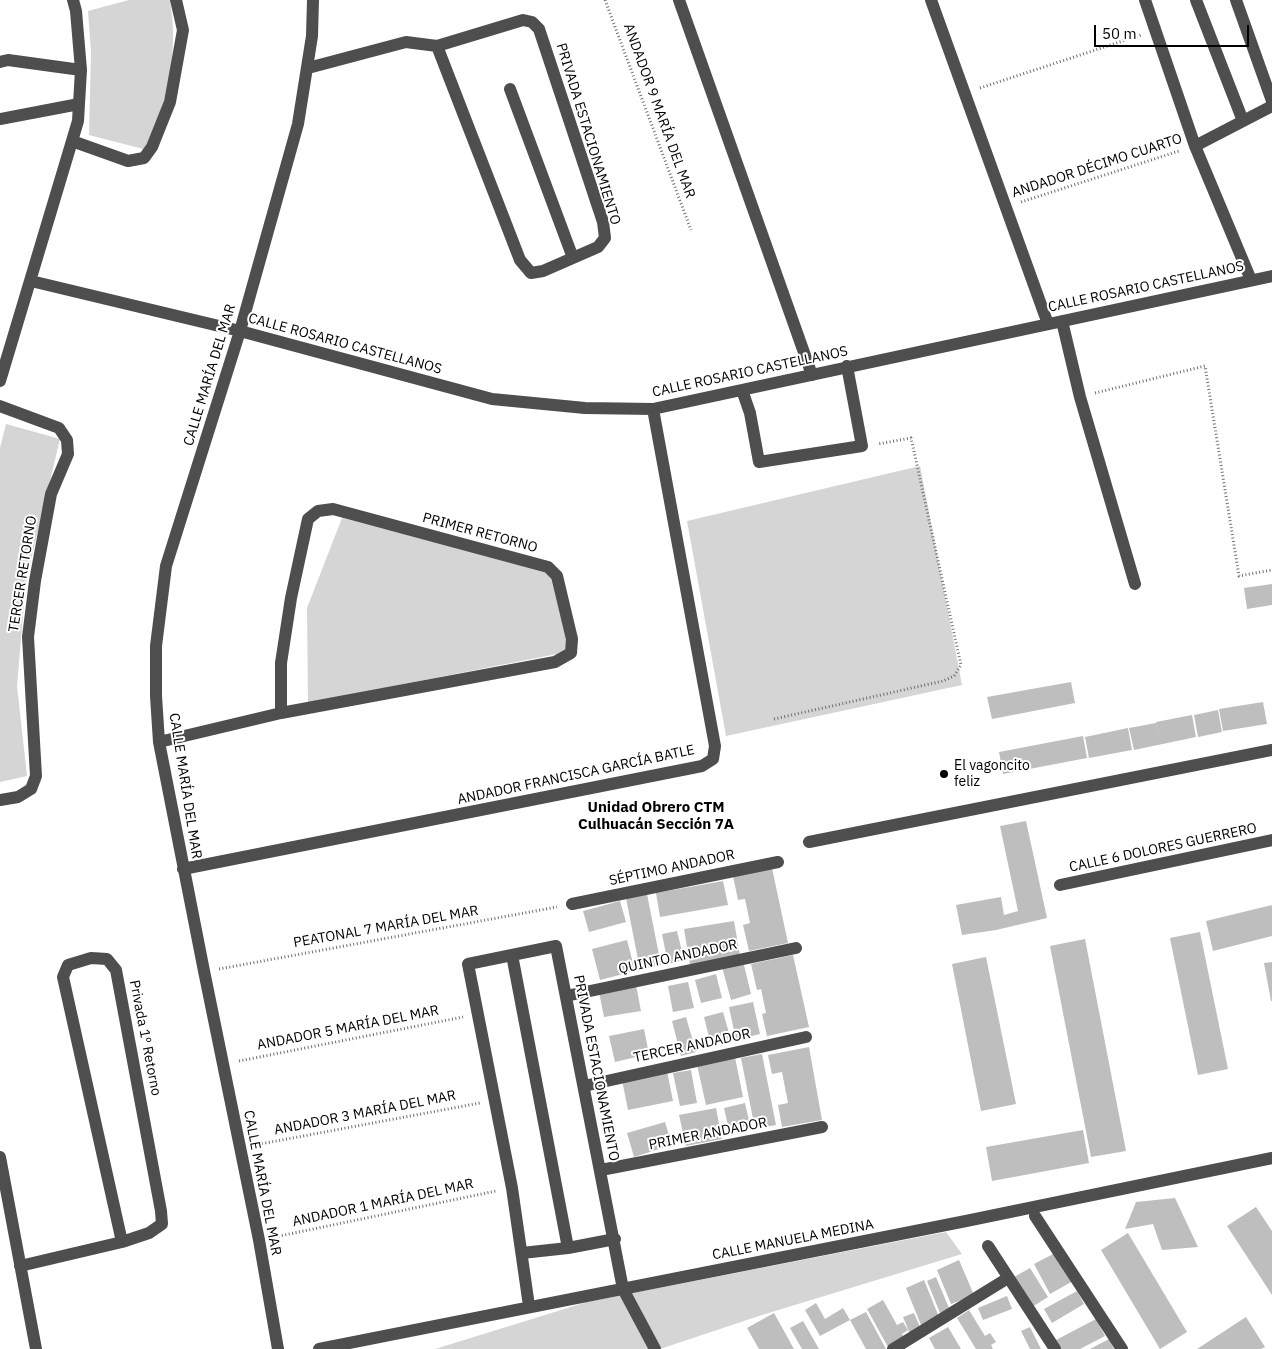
<!DOCTYPE html>
<html>
<head>
<meta charset="utf-8">
<style>
	body { margin:0 }
	#map { position:relative; width:1272px; height:1349px; overflow:hidden; background:#fff; font-family:"IBM Plex Sans",sans-serif }
	canvas { display:block }
	.scale { position:absolute; left:1094px; top:25px; width:155px; height:22px; box-sizing:border-box; border:2px solid #000; border-top:0; padding-left:6px; font-size:15px; line-height:18px; white-space:nowrap; color:#000; -webkit-text-stroke:4px #fff; paint-order:stroke }
</style>
</head>
<body>
<div id="map">
<canvas width="1272" height="1349"></canvas>
<div class="scale">50 m</div>
</div>
<script>
const c = document.querySelector('canvas').getContext('2d');
c.lineJoin = 'round';
function fillPath(path, color) { c.fillStyle = color; c.fill(path, 'evenodd'); }
function stroke(path, color, width, dash) { c.strokeStyle = color; c.lineWidth = width; c.lineCap = dash ? 'butt' : 'round'; c.setLineDash(dash || []); c.stroke(path); }
function label(font, color, halo, rows, align = 'center') {
  c.font = font + ' "IBM Plex Sans",sans-serif'; c.lineWidth = 4; c.setLineDash([]); c.textBaseline = 'middle'; c.strokeStyle = halo; c.fillStyle = color; for (const [text, x, y, turn = 0] of rows) {
    c.save(); c.translate(x, y); c.rotate((+turn || 0) * Math.PI / 180); c.textAlign = isNaN(turn) ? turn : align; if (halo) c.strokeText(text, 0, 0); c.fillText(text, 0, 0); c.restore();
  }
}
fillPath(new Path2D(`
	M 129,0 L 170,0 C 171,10 173,21 173,31 C 174,71 162,112 151,151 L 89,135 L 91,53 L 88,11 Z
	M 6,424 L 60,439 L 26,581 L 17,686 L 27,776 L 0,782 L 0,448 Z
	M 920,466 L 962,685 L 726,736 L 687,521 Z
	M 342,518 L 555,573 L 572,651 L 308,703 L 307,608 Z
	M 946,1232 L 962,1254 L 762,1315 L 660,1349 L 435,1349 L 587,1302 Z`), '#d5d5d5');
fillPath(new Path2D(`
	M 1272,584 L 1272,605 L 1247,609 L 1244,588 Z
	M 1071,682 L 1075,703 L 992,719 L 987,697 Z
	M 1263,702 L 1267,724 L 1223,731 L 1219,709 Z
	M 1218,710 L 1222,732 L 1198,737 L 1194,715 Z
	M 1192,715 L 1196,737 L 1134,750 L 1129,728 L 1156,723 L 1159,740 L 1156,722 Z
	M 1128,728 L 1132,750 L 1089,758 L 1085,737 Z
	M 1083,736 L 1087,758 L 1003,774 L 999,752 Z
	M 1026,821 L 1047,918 L 996,930 L 962,935 L 956,905 L 1001,897 L 1004,915 L 1018,911 L 1000,826 Z
	M 772,868 L 788,943 L 749,951 L 743,925 L 750,923 L 745,899 L 738,900 L 733,876 Z
	M 723,881 L 728,905 L 660,917 L 656,893 Z
	M 647,894 L 661,965 L 640,970 L 626,898 Z
	M 620,901 L 626,922 L 589,932 L 583,911 Z
	M 1272,905 L 1272,936 L 1213,951 L 1206,921 Z
	M 734,921 L 740,956 L 690,965 L 684,929 Z
	M 677,931 L 684,960 L 668,964 L 662,934 Z
	M 1200,932 L 1228,1069 L 1198,1075 L 1170,938 Z
	M 1085,939 L 1126,1151 L 1091,1157 L 1050,946 Z
	M 627,940 L 635,971 L 600,980 L 592,949 Z
	M 793,955 L 809,1027 L 767,1036 L 762,1014 L 766,1013 L 761,989 L 757,990 L 751,964 Z
	M 986,957 L 1016,1104 L 981,1111 L 952,964 Z
	M 743,961 L 751,994 L 731,1000 L 722,967 Z
	M 1272,962 L 1272,1001 L 1271,1001 L 1264,963 Z
	M 716,974 L 722,998 L 701,1003 L 695,980 Z
	M 688,982 L 694,1008 L 673,1012 L 668,986 Z
	M 636,985 L 641,1011 L 604,1017 L 599,992 Z
	M 753,1002 L 760,1034 L 736,1040 L 729,1007 Z
	M 723,1012 L 731,1040 L 711,1045 L 704,1017 Z
	M 686,1017 L 696,1052 L 681,1056 L 672,1021 Z
	M 644,1029 L 649,1054 L 615,1062 L 609,1036 Z
	M 809,1047 L 822,1120 L 782,1127 L 778,1105 L 788,1103 L 782,1072 L 772,1074 L 768,1055 Z
	M 762,1054 L 776,1125 L 755,1129 L 741,1058 Z
	M 735,1057 L 743,1097 L 706,1105 L 697,1065 Z
	M 691,1070 L 697,1103 L 680,1106 L 673,1073 Z
	M 667,1071 L 673,1101 L 628,1110 L 622,1080 Z
	M 745,1103 L 750,1125 L 729,1130 L 724,1108 Z
	M 716,1108 L 722,1139 L 686,1146 L 679,1115 Z
	M 665,1122 L 672,1145 L 634,1157 L 627,1133 Z
	M 1083,1130 L 1089,1163 L 992,1181 L 986,1147 Z
	M 1175,1198 L 1198,1247 L 1162,1250 L 1153,1224 L 1125,1229 L 1136,1202 Z
	M 1256,1207 L 1272,1231 L 1272,1295 L 1227,1226 Z
	M 1128,1233 L 1187,1332 L 1160,1349 L 1101,1250 Z
	M 1057,1252 L 1073,1281 L 1050,1294 L 1034,1264 Z
	M 959,1260 L 974,1295 L 951,1304 L 937,1270 Z
	M 1030,1268 L 1048,1297 L 1032,1307 L 1014,1277 Z
	M 936,1277 L 949,1308 L 940,1313 L 927,1281 Z
	M 924,1280 L 939,1317 L 921,1325 L 906,1288 Z
	M 1077,1291 L 1084,1304 L 1052,1323 L 1044,1309 Z
	M 1007,1296 L 1012,1309 L 983,1320 L 978,1308 Z
	M 883,1300 L 897,1325 L 903,1322 L 908,1330 L 902,1334 L 904,1338 L 888,1347 L 867,1309 Z
	M 816,1303 L 825,1319 L 843,1308 L 850,1320 L 820,1336 L 805,1310 Z
	M 969,1310 L 985,1336 L 990,1333 L 996,1342 L 991,1345 L 993,1349 L 976,1349 L 957,1318 Z
	M 866,1312 L 886,1349 L 866,1349 L 850,1320 Z
	M 774,1313 L 794,1349 L 759,1349 L 747,1328 Z
	M 914,1313 L 921,1329 L 910,1334 L 903,1317 Z
	M 1246,1317 L 1265,1347 L 1261,1349 L 1197,1349 Z
	M 1096,1319 L 1105,1336 L 1080,1349 L 1061,1349 L 1056,1340 Z
	M 803,1321 L 819,1349 L 802,1349 L 790,1328 Z
	M 948,1327 L 961,1349 L 935,1349 L 929,1338 Z
	M 1030,1327 L 1041,1349 L 1030,1349 L 1021,1331 Z
	M 1109,1339 L 1114,1349 L 1090,1349 Z`), '#bebebe');
stroke(new Path2D(`
	M 605,0 L 691,230
	M 980,88 L 1141,35
	M 1021,202 L 1179,151
	M 1095,393 L 1205,366 L 1239,576 L 1272,570
	M 774,719 L 943,681 L 954,676 L 961,665 L 911,438 L 878,444
	M 219,969 L 557,907
	M 239,1061 L 463,1017
	M 255,1145 L 480,1103
	M 275,1237 L 496,1191`), '#707070', 3, [1, 2.5]);
stroke(new Path2D(`
	M 679,0 L 812,375
	M 931,0 L 1048,324
	M 1145,0 L 1195,146 L 1251,280
	M 1196,0 L 1243,121
	M 1236,0 L 1272,101
	M 0,62 L 8,60 L 81,70
	M 308,68 L 406,42 L 437,46 L 523,20 L 532,22 L 539,29 L 603,222 L 605,238 L 598,247 L 543,271 L 531,273 L 520,260 L 437,46
	M 510,89 L 573,258
	M 0,119 L 79,104
	M 72,141 L 128,161 L 144,158 L 152,147 L 170,102 L 183,30 L 176,0
	M 1195,146 L 1272,106
	M 31,281 L 240,331 L 492,399 L 585,408 L 653,409 L 1272,276
	M 1062,321 L 1080,397 L 1135,584
	M 0,381 L 78,121 L 81,70 L 76,11 L 73,0
	M 742,390 L 750,413 L 759,462 L 862,446 L 847,366
	M 0,406 L 59,428 L 67,440 L 68,454 L 51,494 L 35,581 L 28,637 L 36,776 L 31,789 L 18,797 L 0,800
	M 159,742 L 281,713 L 555,662 L 571,653 L 572,639 L 557,576 L 548,567 L 333,509 L 318,511 L 308,519 L 291,598 L 281,663 L 281,713
	M 809,842 L 1272,750
	M 183,869 L 702,766 L 713,759 L 715,746 L 653,409
	M 1060,885 L 1272,840
	M 572,904 L 778,862
	M 512,955 L 568,1248
	M 566,996 L 796,948
	M 584,1086 L 806,1037
	M 0,1157 L 36,1349
	M 601,1170 L 822,1127
	M 1035,1216 L 1122,1349
	M 988,1246 L 1055,1349
	M 522,1253 L 568,1248 L 615,1239
	M 20,1266 L 122,1242 L 149,1233 L 162,1224 L 161,1211 L 116,970 L 107,959 L 91,958 L 68,965 L 63,977 L 122,1242
	M 529,1306 L 512,1188 L 468,964 L 556,946 L 623,1289 L 655,1349
	M 278,1349 L 259,1240 L 204,971 L 159,742 L 156,696 L 156,646 L 166,566 L 240,331 L 298,124 L 312,36 L 313,0
	M 319,1349 L 966,1221 L 1272,1158
	M 893,1349 L 1008,1278`), '#4e4e4e', 12);
for (const [x, y, r, color] of [
	[944,774,5,"#000"]
]) { const dot = new Path2D(); dot.arc(x, y, r, 0, 2 * Math.PI); c.fillStyle = color; c.fill(dot); stroke(dot, '#fff', 2); }
label('14px', '#000', '#fff', [
	["ANDADOR 9 MARÍA DEL MAR",659,111,70],
	["PRIVADA ESTACIONAMIENTO",588,134,73],
	["ANDADOR DÉCIMO CUARTO",1097,166,-18],
	["CALLE ROSARIO CASTELLANOS",1146,287,-12],
	["CALLE ROSARIO CASTELLANOS",345,344,15],
	["CALLE ROSARIO CASTELLANOS",750,372,-12],
	["CALLE MARÍA DEL MAR",210,375,-73],
	["PRIMER RETORNO",480,533,15],
	["TERCER RETORNO",23,574,-81],
	["ANDADOR FRANCISCA GARCÍA BATLE",576,775,-12],
	["CALLE MARÍA DEL MAR",185,786,81],
	["CALLE 6 DOLORES GUERRERO",1163,848,-12],
	["SÉPTIMO ANDADOR",672,868,-12],
	["PEATONAL 7 MARÍA DEL MAR",386,927,-10],
	["QUINTO ANDADOR",678,957,-12],
	["ANDADOR 5 MARÍA DEL MAR",348,1028,-11],
	["Privada 1º Retorno",145,1038,79],
	["TERCER ANDADOR",692,1046,-12],
	["PRIVADA ESTACIONAMIENTO",596,1068,79],
	["ANDADOR 3 MARÍA DEL MAR",365,1113,-11],
	["PRIMER ANDADOR",708,1134,-11],
	["CALLE MARÍA DEL MAR",262,1183,79],
	["ANDADOR 1 MARÍA DEL MAR",383,1203,-12],
	["CALLE MANUELA MEDINA",793,1240,-11]
]);
label('14px', '#000', '#fff', [
	["El vagoncito",954,766],
	["feliz",954,782]
], 'left');
label('bold 15px', '#000', '#fff', [
	["Unidad Obrero CTM",656,808],
	["Culhuacán Sección 7A",656,825]
]);
</script>
</body>
</html>
